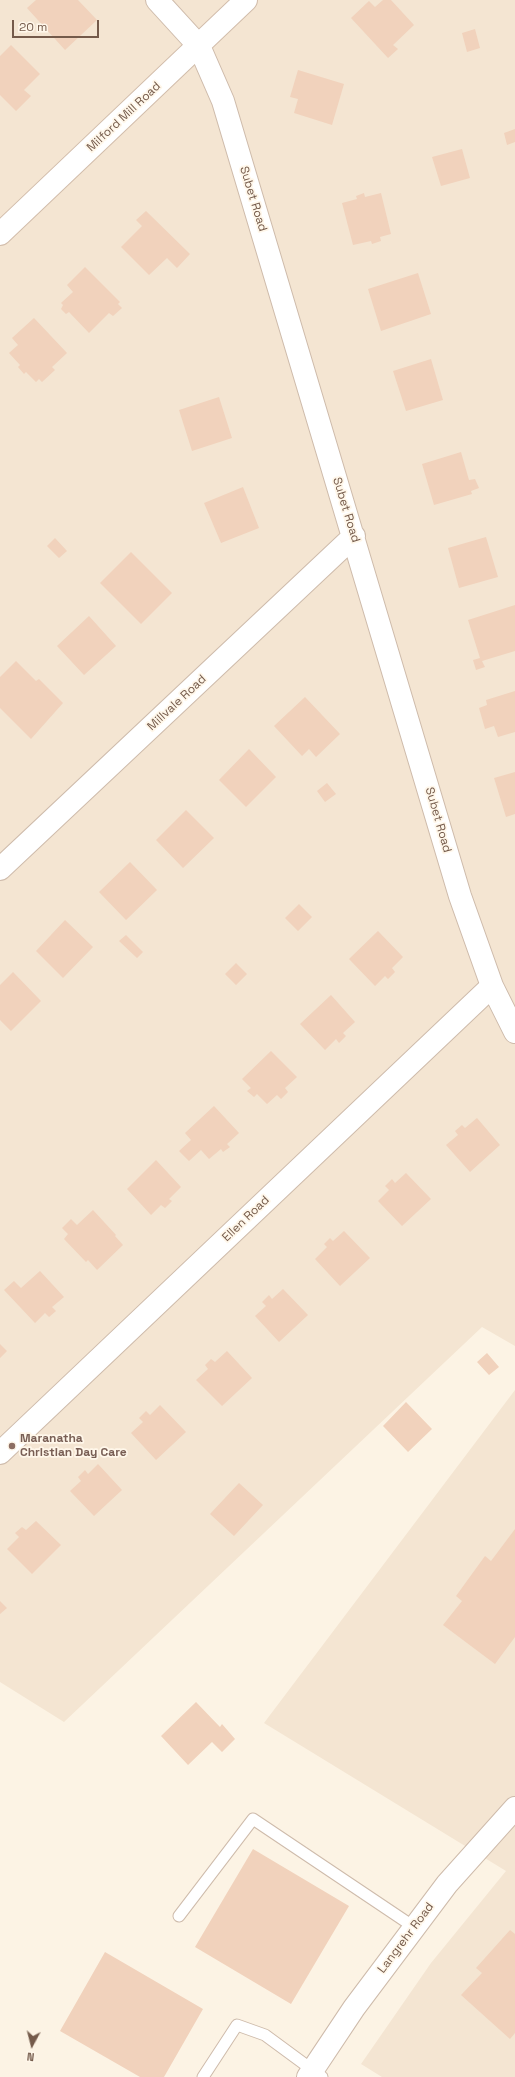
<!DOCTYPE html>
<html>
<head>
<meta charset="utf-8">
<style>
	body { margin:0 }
	#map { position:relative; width:515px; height:2077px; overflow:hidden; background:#fcf3e4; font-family:"Space Grotesk",sans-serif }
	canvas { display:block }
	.north { position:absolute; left:12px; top:2025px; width:40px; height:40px; -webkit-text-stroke:3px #fff7ea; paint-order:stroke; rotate:187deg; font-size:11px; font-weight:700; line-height:16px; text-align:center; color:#745a4a }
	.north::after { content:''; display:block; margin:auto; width:14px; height:18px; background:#745a4a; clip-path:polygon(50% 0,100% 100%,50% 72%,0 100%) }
	.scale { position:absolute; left:12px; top:20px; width:87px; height:18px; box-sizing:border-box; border:2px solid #745a4a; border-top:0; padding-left:5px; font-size:12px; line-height:14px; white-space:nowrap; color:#745a4a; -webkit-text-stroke:3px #fff7ea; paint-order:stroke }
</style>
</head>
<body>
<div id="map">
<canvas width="515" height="2077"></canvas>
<div class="north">N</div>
<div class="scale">20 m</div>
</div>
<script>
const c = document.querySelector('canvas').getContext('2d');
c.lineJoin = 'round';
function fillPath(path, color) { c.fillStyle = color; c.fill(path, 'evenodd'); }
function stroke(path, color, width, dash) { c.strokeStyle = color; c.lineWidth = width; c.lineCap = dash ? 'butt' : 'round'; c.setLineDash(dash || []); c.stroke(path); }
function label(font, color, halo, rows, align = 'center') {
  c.font = font + ' "Space Grotesk",sans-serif'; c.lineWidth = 3.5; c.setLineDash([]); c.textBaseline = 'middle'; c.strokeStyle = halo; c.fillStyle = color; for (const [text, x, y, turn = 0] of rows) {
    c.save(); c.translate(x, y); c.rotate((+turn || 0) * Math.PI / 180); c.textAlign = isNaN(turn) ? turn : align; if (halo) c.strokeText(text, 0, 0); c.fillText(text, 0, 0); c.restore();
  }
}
fillPath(new Path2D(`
	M 0,0 L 515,0 L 515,1346 L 482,1327 L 64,1722 L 0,1682 Z
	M 515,1390 L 515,2077 L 382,2077 L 361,2064 L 431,1963 L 506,1871 L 264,1723 Z`), '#f4e5d2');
fillPath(new Path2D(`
	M 36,0 L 78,0 L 97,20 L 65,50 L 27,8 Z
	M 383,0 L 391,0 L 414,25 L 393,45 L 398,49 L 388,58 L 351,18 L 369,1 L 375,7 Z
	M 475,29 L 480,48 L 467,52 L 462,33 Z
	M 11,45 L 40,74 L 24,90 L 31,96 L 16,111 L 0,95 L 0,56 Z
	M 298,70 L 344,84 L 332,125 L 294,113 L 298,99 L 290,97 Z
	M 515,129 L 515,142 L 507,145 L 504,133 Z
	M 462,149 L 470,178 L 441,186 L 432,157 Z
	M 364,193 L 365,197 L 381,193 L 391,234 L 380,237 L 381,241 L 372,244 L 371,241 L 353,245 L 342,203 L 357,199 L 356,196 Z
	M 146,211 L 190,254 L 177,268 L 167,258 L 149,275 L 121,247 L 142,226 L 136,220 Z
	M 85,267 L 120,302 L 118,304 L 122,308 L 113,316 L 109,313 L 89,333 L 69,312 L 66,314 L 61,309 L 63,305 L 61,303 L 73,292 L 67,285 Z
	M 418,273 L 431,314 L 381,331 L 368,289 Z
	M 34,318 L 67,353 L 52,367 L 55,370 L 42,382 L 39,379 L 36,382 L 26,372 L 24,374 L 18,367 L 20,365 L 9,353 L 18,345 L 12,338 Z
	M 431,359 L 443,400 L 406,411 L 393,371 Z
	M 219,397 L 232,438 L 192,451 L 179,410 Z
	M 461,452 L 469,480 L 475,479 L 479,488 L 471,491 L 472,494 L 434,505 L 422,464 Z
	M 243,487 L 259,528 L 221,543 L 204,503 Z
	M 486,537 L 498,577 L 459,588 L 448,548 Z
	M 55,538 L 67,551 L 59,558 L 47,546 Z
	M 131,552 L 172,593 L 141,624 L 100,583 Z
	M 515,605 L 515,651 L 482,661 L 485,667 L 476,670 L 473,660 L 480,658 L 468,620 Z
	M 89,616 L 116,646 L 84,675 L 57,646 Z
	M 16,661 L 36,681 L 39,679 L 63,703 L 31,739 L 0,708 L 0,677 Z
	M 515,691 L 515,732 L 498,737 L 494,726 L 485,729 L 479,708 L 487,705 L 486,700 Z
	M 305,697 L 340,734 L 316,757 L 309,749 L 302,756 L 274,726 Z
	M 249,749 L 276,777 L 246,807 L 219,780 Z
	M 515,772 L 515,814 L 506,817 L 494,778 Z
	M 327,783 L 336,794 L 325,802 L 317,791 Z
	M 186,810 L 214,838 L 183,868 L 156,840 Z
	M 130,862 L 157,890 L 126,920 L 99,892 Z
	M 299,904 L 312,917 L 298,931 L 285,918 Z
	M 65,920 L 93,947 L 63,978 L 36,951 Z
	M 378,931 L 403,957 L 392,968 L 395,972 L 388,979 L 385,976 L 375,986 L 349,959 Z
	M 126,935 L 143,952 L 137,958 L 119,941 Z
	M 236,963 L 247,974 L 236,985 L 225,974 Z
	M 13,972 L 41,1001 L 11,1031 L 0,1020 L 0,985 Z
	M 331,995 L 355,1022 L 343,1033 L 346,1036 L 339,1043 L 336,1039 L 325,1050 L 300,1024 Z
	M 271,1051 L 297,1077 L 285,1088 L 288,1092 L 281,1099 L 277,1095 L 267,1104 L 257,1094 L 254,1097 L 247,1091 L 251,1088 L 242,1079 Z
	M 214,1106 L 239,1133 L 227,1144 L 230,1147 L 223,1152 L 221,1149 L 209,1159 L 201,1150 L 189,1161 L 179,1151 L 191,1140 L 185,1133 Z
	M 477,1118 L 500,1145 L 470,1172 L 446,1145 L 458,1135 L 455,1131 L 462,1125 L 465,1128 Z
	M 156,1160 L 181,1187 L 169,1199 L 172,1201 L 165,1208 L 161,1205 L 151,1215 L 127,1189 Z
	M 406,1173 L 431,1199 L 402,1226 L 378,1201 L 389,1190 L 385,1186 L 392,1179 L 395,1183 Z
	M 93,1210 L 116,1235 L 115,1236 L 123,1245 L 97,1270 L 88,1260 L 86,1262 L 64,1239 L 68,1234 L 62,1228 L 71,1219 L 77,1225 Z
	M 344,1231 L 370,1258 L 340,1286 L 315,1259 L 327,1247 L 324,1244 L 330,1238 L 333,1241 Z
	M 40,1271 L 64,1297 L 52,1307 L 56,1311 L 49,1317 L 45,1313 L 35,1323 L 4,1290 L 14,1281 L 21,1288 Z
	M 283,1289 L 308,1315 L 279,1342 L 255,1316 L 266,1306 L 262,1302 L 269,1295 L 272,1299 Z
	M 0,1344 L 7,1351 L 0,1358 Z
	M 227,1351 L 252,1378 L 222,1406 L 196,1380 L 208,1369 L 205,1365 L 211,1359 L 215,1362 Z
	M 487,1353 L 499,1367 L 489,1375 L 477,1362 Z
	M 406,1402 L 432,1429 L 408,1452 L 383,1426 Z
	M 160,1405 L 186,1432 L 156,1460 L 131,1433 L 143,1422 L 139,1418 L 146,1411 L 150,1415 Z
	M 98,1464 L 122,1490 L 94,1516 L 70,1491 L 81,1481 L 78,1477 L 85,1470 L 88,1474 Z
	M 239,1483 L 263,1505 L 234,1536 L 210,1514 Z
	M 36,1521 L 61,1545 L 32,1574 L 7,1549 L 19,1537 L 15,1533 L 22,1527 L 26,1530 Z
	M 515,1529 L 515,1637 L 495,1664 L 443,1625 L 462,1601 L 456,1596 L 485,1556 L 491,1561 Z
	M 0,1601 L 7,1608 L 0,1614 Z
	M 196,1702 L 220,1727 L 222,1724 L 235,1739 L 222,1752 L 212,1742 L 188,1765 L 161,1736 Z
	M 253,1849 L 349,1906 L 291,2004 L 195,1947 Z
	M 510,1930 L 515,1934 L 515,2033 L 510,2039 L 461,1995 L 482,1973 L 476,1968 Z
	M 105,1952 L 203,2009 L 164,2077 L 140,2077 L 60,2031 Z`), '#f1d2bc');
const service = new Path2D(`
	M 179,1916 L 253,1819 L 414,1927
	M 203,2077 L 237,2025 L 265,2035 L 322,2077`);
const minor = new Path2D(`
	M 157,0 L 199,46 L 223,101 L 460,896 L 492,986 L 515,1032
	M 0,869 L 354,536
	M 0,1453 L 492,986
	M 308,2077 L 354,2008 L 447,1884 L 515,1808`);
const secondary = new Path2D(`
	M 0,234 L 246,0`);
stroke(service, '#cebbab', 13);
stroke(minor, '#cebbab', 24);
stroke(secondary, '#d2bdab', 24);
stroke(service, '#fff', 11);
stroke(minor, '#fff', 22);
stroke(secondary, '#fff', 22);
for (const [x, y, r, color] of [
	[12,1446,4,"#8d6e63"]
]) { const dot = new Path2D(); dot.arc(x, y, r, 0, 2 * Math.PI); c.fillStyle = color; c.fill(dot); stroke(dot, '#fff7ea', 1.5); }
label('12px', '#745a4a', '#fff7ea', [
	["Milford Mill Road",124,117,-43],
	["Subet Road",253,199,73],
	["Subet Road",346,510,73],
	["Millvale Road",177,703,-43],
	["Subet Road",438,820,74],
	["Ellen Road",246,1219,-44],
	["Langrehr Road",406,1938,-53]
]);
label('bold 12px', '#785e54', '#fff7ea', [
	["Maranatha",20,1439],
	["Christian Day Care",20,1453]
], 'left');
</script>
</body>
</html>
